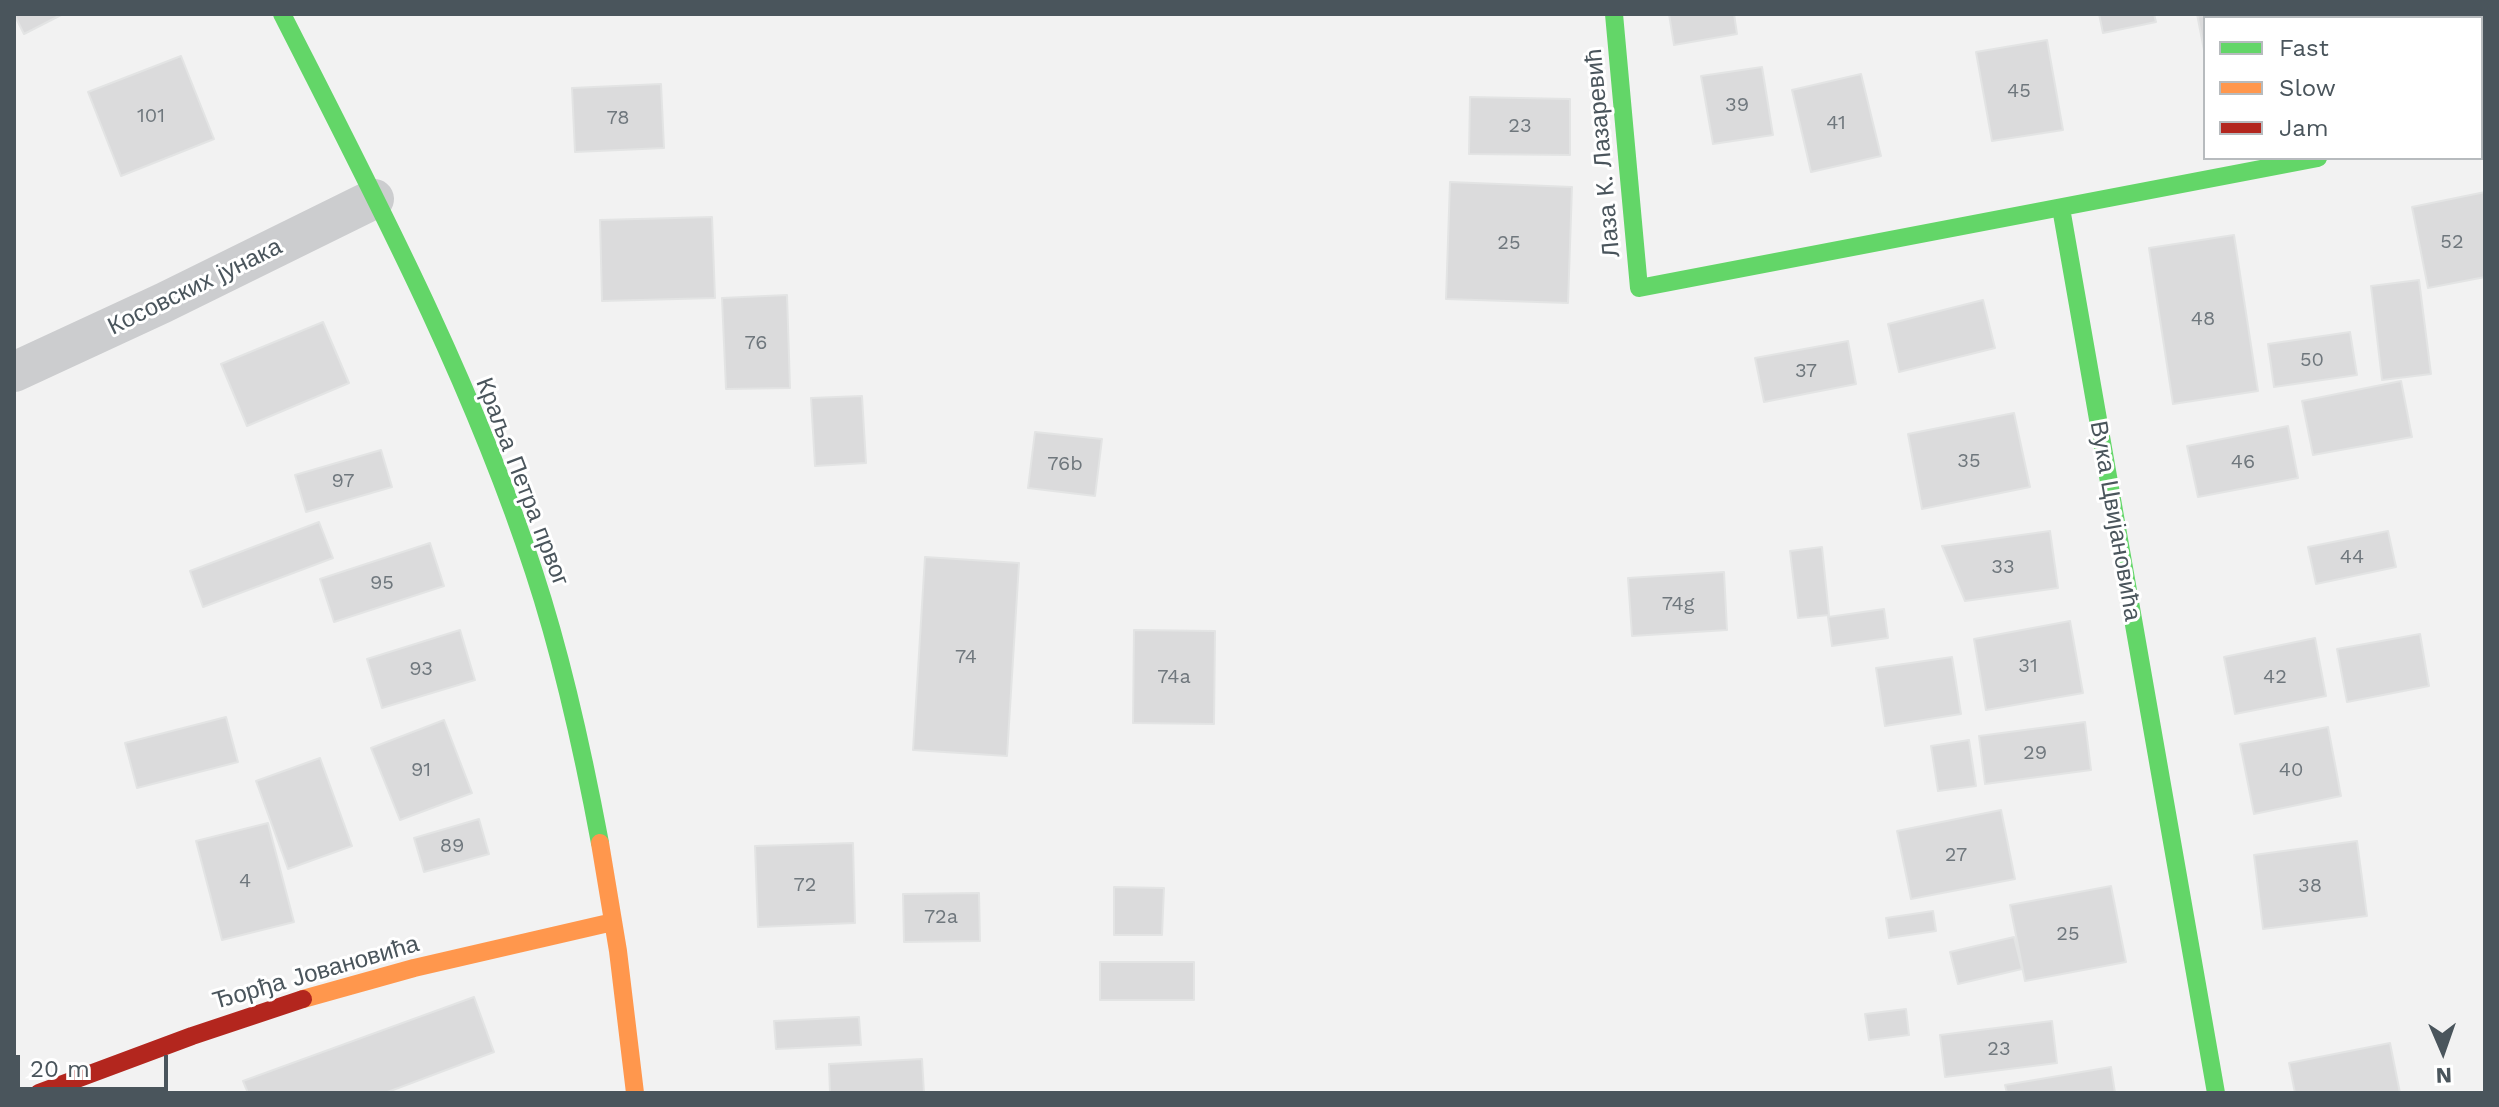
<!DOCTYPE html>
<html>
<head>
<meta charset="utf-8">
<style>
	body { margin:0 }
	#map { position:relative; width:2499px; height:1107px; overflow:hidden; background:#f2f2f2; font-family:"Work Sans",sans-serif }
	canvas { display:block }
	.frame { position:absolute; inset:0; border:16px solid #4a555c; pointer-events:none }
	.legend { position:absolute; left:2203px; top:16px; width:280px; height:144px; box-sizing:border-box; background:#fff; border:2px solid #b7bbbe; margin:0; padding:10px 14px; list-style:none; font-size:24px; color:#4a555c }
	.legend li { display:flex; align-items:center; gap:16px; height:40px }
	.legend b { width:40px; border:2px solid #b7bbbe }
	.north { position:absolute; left:2403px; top:1011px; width:80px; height:80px; -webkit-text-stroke:6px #fff; paint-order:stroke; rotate:178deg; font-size:22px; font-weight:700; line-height:32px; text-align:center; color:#4a555c }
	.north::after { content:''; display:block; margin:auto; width:28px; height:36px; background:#4a555c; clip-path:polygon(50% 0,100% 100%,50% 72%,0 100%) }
	.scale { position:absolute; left:16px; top:1055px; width:152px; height:36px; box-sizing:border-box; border:4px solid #4a555c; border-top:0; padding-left:10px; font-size:24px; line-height:28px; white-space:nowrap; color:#4a555c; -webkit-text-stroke:6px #fff; paint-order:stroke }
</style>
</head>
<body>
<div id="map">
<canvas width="2499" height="1107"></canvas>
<div class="frame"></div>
<ul class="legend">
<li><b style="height:10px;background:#63d668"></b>Fast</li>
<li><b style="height:10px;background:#ff974d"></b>Slow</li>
<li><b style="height:10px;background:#b3261e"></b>Jam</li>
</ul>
<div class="north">N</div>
<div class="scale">20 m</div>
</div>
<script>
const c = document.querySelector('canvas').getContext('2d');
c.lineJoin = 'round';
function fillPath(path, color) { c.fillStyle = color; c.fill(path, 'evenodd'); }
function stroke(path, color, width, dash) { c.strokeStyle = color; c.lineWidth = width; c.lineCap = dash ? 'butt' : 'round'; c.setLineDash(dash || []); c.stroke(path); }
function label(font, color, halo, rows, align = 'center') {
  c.font = font + ' "Work Sans",sans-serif'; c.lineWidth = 6; c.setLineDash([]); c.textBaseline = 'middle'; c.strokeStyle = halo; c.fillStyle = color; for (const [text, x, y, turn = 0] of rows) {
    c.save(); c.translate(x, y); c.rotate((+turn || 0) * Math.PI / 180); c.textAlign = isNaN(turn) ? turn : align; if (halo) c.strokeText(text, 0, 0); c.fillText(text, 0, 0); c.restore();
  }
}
const building = new Path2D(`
	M 14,14 L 63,14 L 24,34 Z
	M 1669,14 L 1734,14 L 1737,34 L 1674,45 Z
	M 2099,14 L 2154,14 L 2156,22 L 2103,33 Z
	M 2197,14 L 2264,14 L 2265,18 L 2205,18 L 2205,55 Z
	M 2299,14 L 2371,14 L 2372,18 L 2300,18 Z
	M 2414,14 L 2479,14 L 2479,18 L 2415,18 Z
	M 2047,40 L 2063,130 L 1992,141 L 1976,52 Z
	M 181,56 L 214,139 L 121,176 L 88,92 Z
	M 1762,67 L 1773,135 L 1713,144 L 1701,76 Z
	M 1861,74 L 1881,156 L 1811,172 L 1792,90 Z
	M 661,84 L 664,148 L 575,152 L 572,88 Z
	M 1470,97 L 1570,99 L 1570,155 L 1469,154 Z
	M 1450,182 L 1572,187 L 1568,303 L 1446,299 Z
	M 2485,192 L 2485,277 L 2428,288 L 2412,207 Z
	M 712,217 L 715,298 L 602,301 L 600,220 Z
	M 2234,235 L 2258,391 L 2173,404 L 2149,248 Z
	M 2419,280 L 2431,374 L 2382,380 L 2371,286 Z
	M 787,295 L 790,388 L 726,389 L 722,298 Z
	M 1983,300 L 1995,348 L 1899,372 L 1888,324 Z
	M 323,322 L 349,383 L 247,426 L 221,364 Z
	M 2350,332 L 2357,375 L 2274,387 L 2268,344 Z
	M 1848,341 L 1856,384 L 1764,402 L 1755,358 Z
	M 2401,381 L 2412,437 L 2313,455 L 2302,401 Z
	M 862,396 L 866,463 L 815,466 L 811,398 Z
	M 2014,413 L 2030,487 L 1922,509 L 1908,434 Z
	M 2288,426 L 2298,478 L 2198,497 L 2187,446 Z
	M 1035,432 L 1102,439 L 1095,496 L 1028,488 Z
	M 381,450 L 392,487 L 306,512 L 295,475 Z
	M 319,522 L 333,558 L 203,607 L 190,571 Z
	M 2050,531 L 2058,588 L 1965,601 L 1942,546 Z
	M 2388,531 L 2396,567 L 2316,584 L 2308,547 Z
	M 430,543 L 444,586 L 334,622 L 320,579 Z
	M 1822,547 L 1829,615 L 1798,618 L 1790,551 Z
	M 925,557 L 1019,563 L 1007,756 L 913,750 Z
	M 1724,572 L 1727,630 L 1632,636 L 1628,578 Z
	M 1884,609 L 1888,638 L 1832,646 L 1828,617 Z
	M 2070,621 L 2083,693 L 1986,710 L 1974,639 Z
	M 460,630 L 475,680 L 382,708 L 367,659 Z
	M 1134,630 L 1215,631 L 1214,724 L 1133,723 Z
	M 2420,634 L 2429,686 L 2347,702 L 2337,649 Z
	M 2315,638 L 2326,696 L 2235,714 L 2224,657 Z
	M 1952,657 L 1961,714 L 1885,726 L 1876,668 Z
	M 226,717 L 238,762 L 137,788 L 125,743 Z
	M 444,720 L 472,793 L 400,820 L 371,748 Z
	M 2085,722 L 2091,770 L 1985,784 L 1979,736 Z
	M 2328,727 L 2341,796 L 2254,814 L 2240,744 Z
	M 1969,740 L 1976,786 L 1938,791 L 1931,746 Z
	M 320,758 L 352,846 L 288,869 L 256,781 Z
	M 2001,810 L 2015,879 L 1911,899 L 1897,831 Z
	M 479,819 L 489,854 L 424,872 L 414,838 Z
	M 268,823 L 294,922 L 222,940 L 196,841 Z
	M 2357,841 L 2367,916 L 2263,929 L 2254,855 Z
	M 853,843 L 855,923 L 758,927 L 755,846 Z
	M 2111,886 L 2126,962 L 2025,981 L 2010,905 Z
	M 1114,887 L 1164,888 L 1162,935 L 1114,935 Z
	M 979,893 L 980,941 L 904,942 L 903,894 Z
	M 1933,911 L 1936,931 L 1889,938 L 1886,918 Z
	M 2014,937 L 2022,969 L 1958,984 L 1950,952 Z
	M 1100,962 L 1194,962 L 1194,1000 L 1100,1000 Z
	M 474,997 L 494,1052 L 385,1093 L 248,1093 L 243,1081 Z
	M 1906,1009 L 1909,1035 L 1869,1040 L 1865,1014 Z
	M 859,1017 L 861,1045 L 776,1049 L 774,1021 Z
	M 2052,1021 L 2057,1063 L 1945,1077 L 1940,1035 Z
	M 2390,1043 L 2400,1093 L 2295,1093 L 2289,1063 Z
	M 922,1059 L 924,1093 L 830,1093 L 829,1064 Z
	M 2111,1067 L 2115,1093 L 2007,1093 L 2005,1085 Z`);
fillPath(building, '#dbdbdc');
stroke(building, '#e3e4e4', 2);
stroke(new Path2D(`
	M 2481,127 L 2485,126
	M 14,372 L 163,303 L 374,199`), '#cccdcf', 40);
stroke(new Path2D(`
	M 282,14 C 374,195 471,379 534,572 C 563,660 583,752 600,843
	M 1614,14 L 1639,288 L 2318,158
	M 2061,208 L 2216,1093`), '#63d668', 18);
stroke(new Path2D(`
	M 600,843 L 618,951 L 635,1093
	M 303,999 L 414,968 L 613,922`), '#ff974d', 18);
stroke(new Path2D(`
	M 39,1093 L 192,1036 L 303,999`), '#b3261e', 18);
label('20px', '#6f777d', null, [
	["45",2019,91],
	["39",1737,105],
	["101",151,116],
	["78",618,118],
	["41",1836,123],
	["23",1520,126],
	["52",2452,242],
	["25",1509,243],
	["48",2203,319],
	["76",756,343],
	["50",2312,360],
	["37",1806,371],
	["35",1969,461],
	["46",2243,462],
	["76b",1065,464],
	["97",343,481],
	["44",2352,557],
	["33",2003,567],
	["95",382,583],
	["74g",1678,604],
	["74",966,657],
	["31",2028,666],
	["93",421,669],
	["74a",1174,677],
	["42",2275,677],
	["29",2035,753],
	["91",421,770],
	["40",2291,770],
	["89",452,846],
	["27",1956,855],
	["4",245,881],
	["72",805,885],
	["38",2310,886],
	["72a",941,917],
	["25",2068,934],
	["23",1999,1049]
]);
label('24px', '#4a555c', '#fff', [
	["Лаза К. Лазаревић",1603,153,-95],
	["Косовских јунака",195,287,-26],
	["Краља Петра првог",522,482,69],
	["Вука Цвијановића",2115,521,80],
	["Ђорђа Јовановића",316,973,-16]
]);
</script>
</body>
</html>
